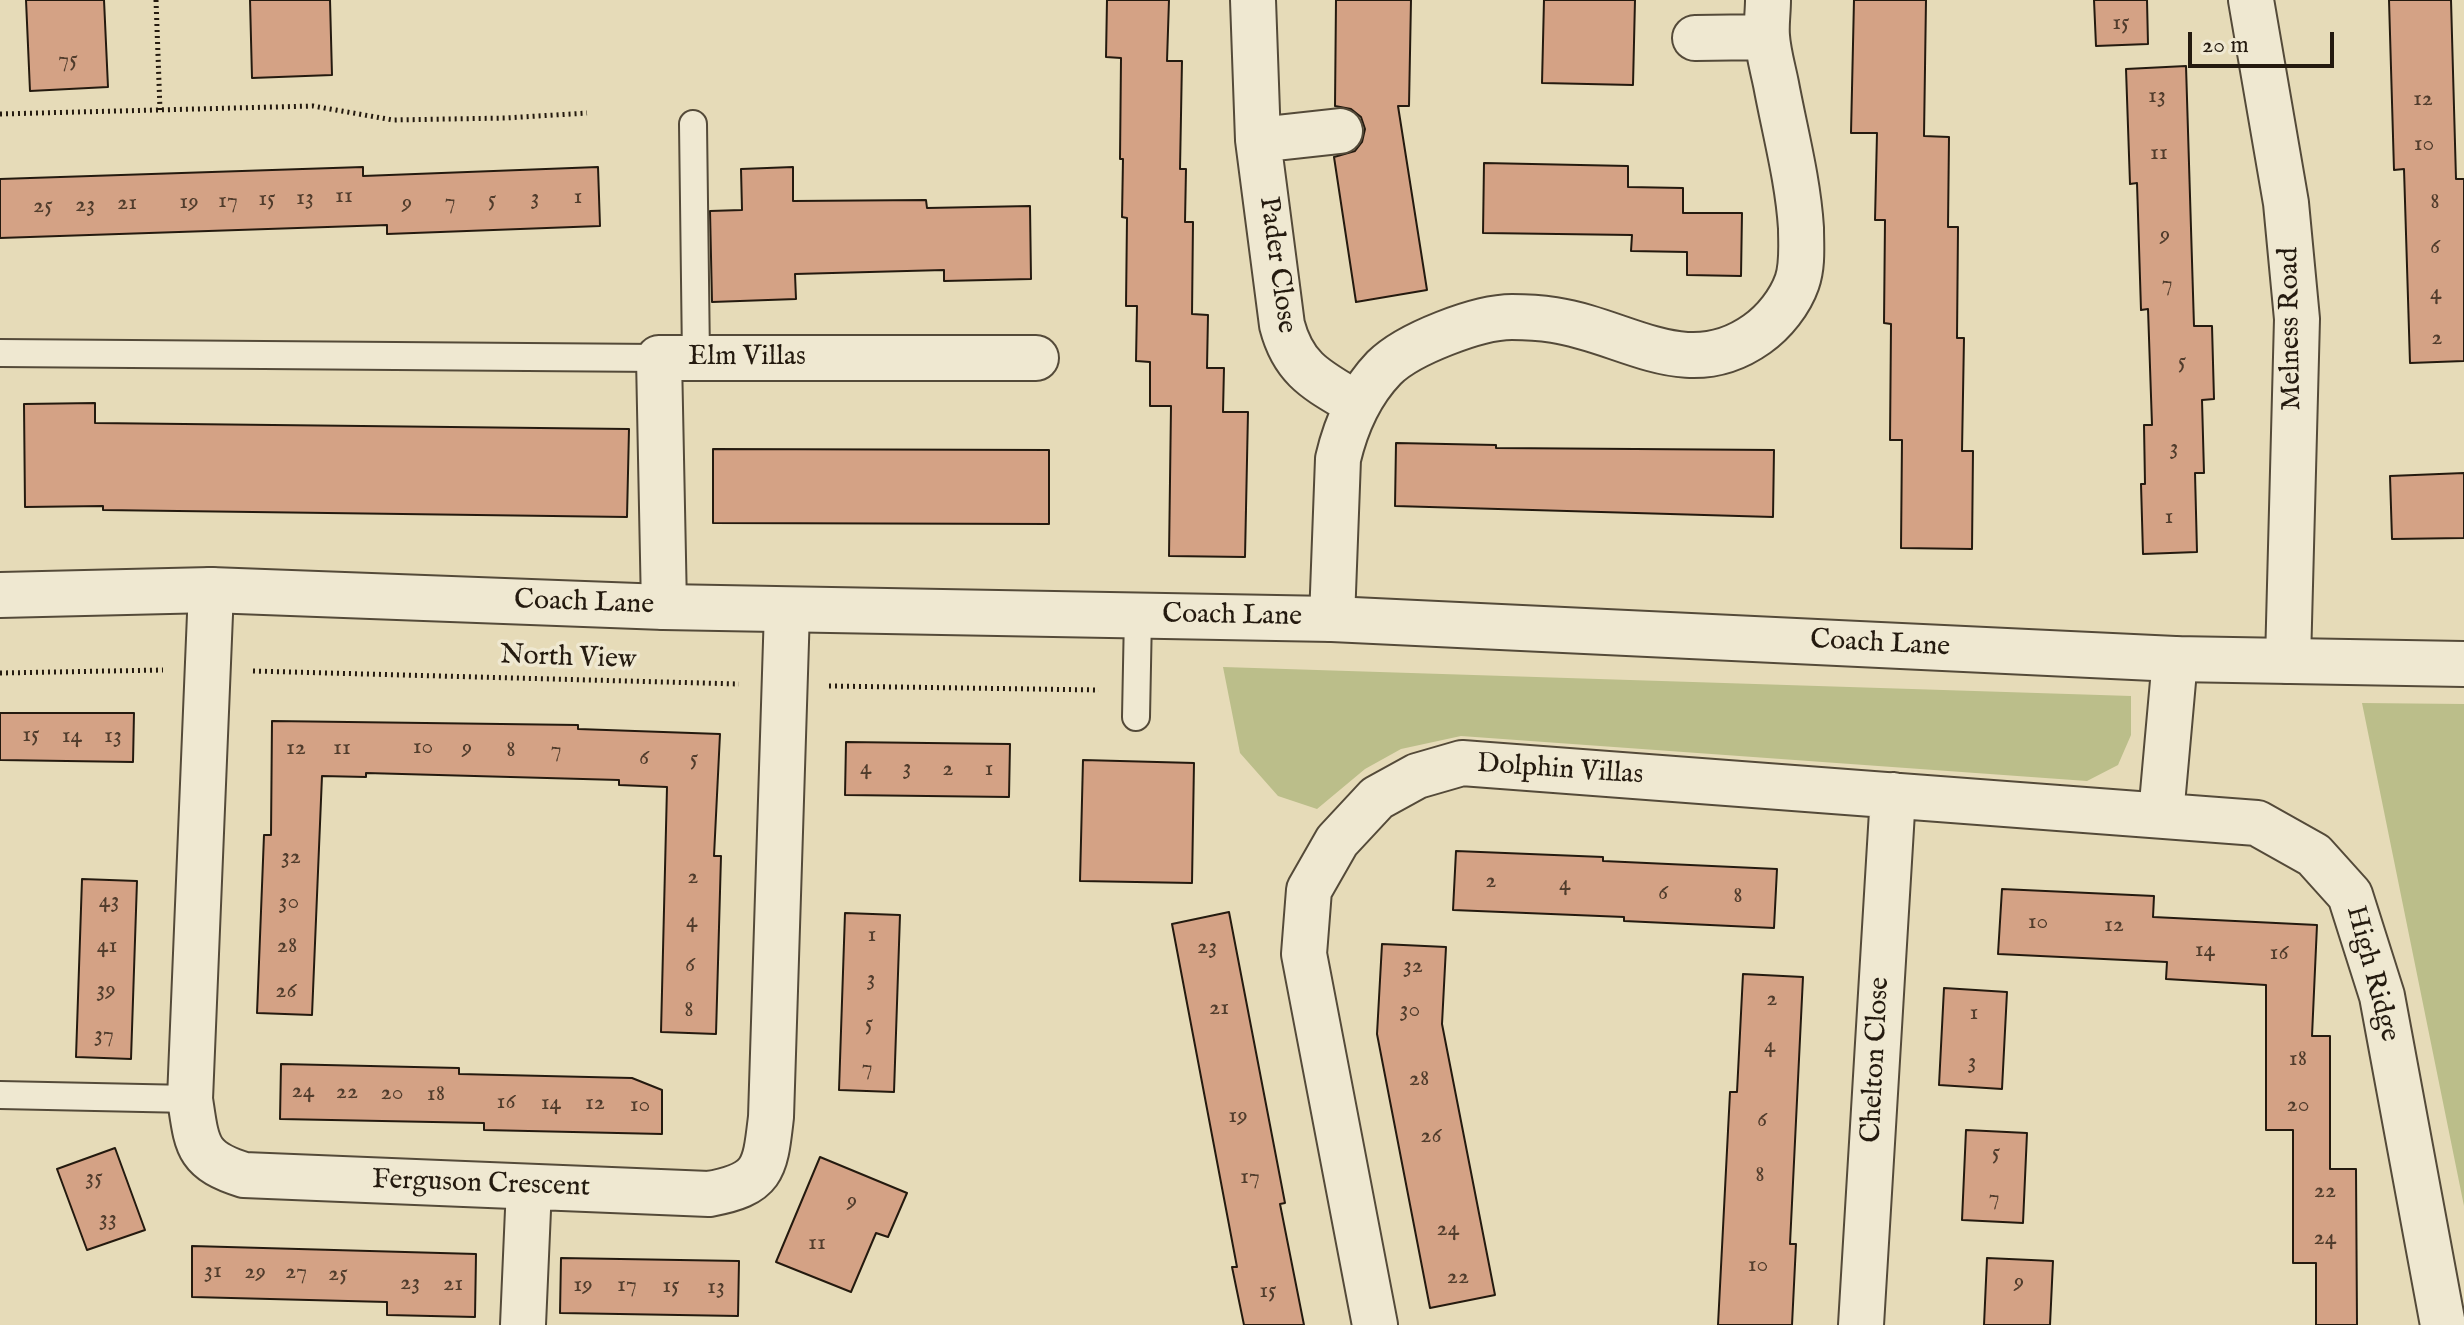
<!DOCTYPE html>
<html>
<head>
<meta charset="utf-8">
<style>
	body { margin:0 }
	#map { position:relative; width:2464px; height:1325px; overflow:hidden; background:#e6dbb8; font-family:"IM FELL English",serif }
	canvas { display:block }
	.scale { position:absolute; left:2188px; top:32px; width:146px; height:36px; box-sizing:border-box; border:4px solid #241a0f; border-top:0; padding-left:10px; font-size:24px; line-height:28px; white-space:nowrap; color:#241a0f; -webkit-text-stroke:6px #efe8d1; paint-order:stroke }
</style>
</head>
<body>
<div id="map">
<canvas width="2464" height="1325"></canvas>
<div class="scale">20 m</div>
</div>
<script>
const c = document.querySelector('canvas').getContext('2d');
c.lineJoin = 'round';
function fillPath(path, color) { c.fillStyle = color; c.fill(path, 'evenodd'); }
function stroke(path, color, width, dash) { c.strokeStyle = color; c.lineWidth = width; c.lineCap = dash ? 'butt' : 'round'; c.setLineDash(dash || []); c.stroke(path); }
function label(font, color, halo, rows, align = 'center') {
  c.font = font + ' "IM FELL English",serif'; c.lineWidth = 7; c.setLineDash([]); c.textBaseline = 'middle'; c.strokeStyle = halo; c.fillStyle = color; for (const [text, x, y, turn = 0] of rows) {
    c.save(); c.translate(x, y); c.rotate((+turn || 0) * Math.PI / 180); c.textAlign = isNaN(turn) ? turn : align; if (halo) c.strokeText(text, 0, 0); c.fillText(text, 0, 0); c.restore();
  }
}
fillPath(new Path2D(`
	M 1223,667 L 2131,696 L 2131,735 L 2118,765 L 2087,781 L 1461,736 L 1401,749 L 1365,769 L 1317,809 L 1278,796 L 1240,753 Z
	M 2362,703 L 2464,704 L 2464,1206 Z`), '#bbbe8a');
const building = new Path2D(`
	M 26,0 L 104,0 L 108,87 L 30,91 Z
	M 250,0 L 330,0 L 332,75 L 252,78 Z
	M 1107,0 L 1169,0 L 1167,61 L 1182,61 L 1180,169 L 1186,169 L 1185,222 L 1193,222 L 1192,314 L 1208,315 L 1207,368 L 1224,368 L 1223,412 L 1248,412 L 1245,557 L 1169,556 L 1171,406 L 1150,406 L 1150,362 L 1136,361 L 1137,306 L 1126,306 L 1127,218 L 1122,217 L 1123,159 L 1120,159 L 1121,58 L 1106,57 Z
	M 1336,0 L 1411,0 L 1409,106 L 1398,106 L 1427,290 L 1356,302 L 1334,157 L 1355,151 L 1362,142 L 1365,129 L 1361,117 L 1351,109 L 1335,106 Z
	M 1544,0 L 1635,0 L 1633,85 L 1542,83 Z
	M 1854,0 L 1926,0 L 1924,136 L 1949,137 L 1948,227 L 1958,227 L 1957,338 L 1964,338 L 1962,451 L 1973,451 L 1972,549 L 1901,548 L 1902,440 L 1890,440 L 1891,324 L 1884,323 L 1885,220 L 1875,220 L 1877,133 L 1851,133 Z
	M 2094,0 L 2147,0 L 2148,44 L 2096,46 Z
	M 2389,0 L 2451,0 L 2456,179 L 2464,179 L 2464,361 L 2410,363 L 2404,169 L 2394,170 Z
	M 2186,66 L 2194,326 L 2212,326 L 2214,399 L 2202,400 L 2204,473 L 2195,473 L 2197,552 L 2143,554 L 2141,484 L 2145,484 L 2144,425 L 2152,425 L 2148,309 L 2141,310 L 2137,183 L 2130,184 L 2126,69 Z
	M 1484,163 L 1628,166 L 1628,187 L 1683,188 L 1683,213 L 1742,213 L 1741,276 L 1687,275 L 1687,252 L 1631,251 L 1632,235 L 1483,233 Z
	M 363,167 L 363,176 L 598,167 L 600,226 L 387,234 L 387,225 L 0,238 L 0,179 Z
	M 793,167 L 793,201 L 926,200 L 927,208 L 1030,206 L 1031,279 L 944,281 L 944,270 L 795,274 L 796,299 L 712,302 L 710,211 L 742,210 L 741,169 Z
	M 95,403 L 95,423 L 629,429 L 627,517 L 103,510 L 103,506 L 25,507 L 24,404 Z
	M 1396,443 L 1496,445 L 1496,448 L 1774,450 L 1773,517 L 1395,506 Z
	M 713,449 L 1049,450 L 1049,524 L 713,523 Z
	M 2464,473 L 2464,538 L 2392,539 L 2390,476 Z
	M 0,713 L 134,713 L 133,762 L 0,760 Z
	M 272,721 L 578,725 L 578,729 L 720,734 L 714,856 L 721,856 L 716,1034 L 661,1032 L 667,787 L 619,785 L 619,780 L 366,773 L 366,777 L 322,776 L 312,1015 L 257,1013 L 264,835 L 271,835 Z
	M 846,742 L 1010,744 L 1009,797 L 845,795 Z
	M 1083,760 L 1194,763 L 1192,883 L 1080,881 Z
	M 1456,851 L 1603,857 L 1603,861 L 1777,869 L 1774,928 L 1624,921 L 1624,917 L 1453,910 Z
	M 82,879 L 137,881 L 131,1059 L 76,1057 Z
	M 2002,889 L 2154,896 L 2153,917 L 2317,925 L 2312,1036 L 2330,1036 L 2330,1169 L 2356,1169 L 2357,1325 L 2316,1325 L 2316,1263 L 2293,1263 L 2293,1130 L 2266,1130 L 2266,985 L 2166,979 L 2167,962 L 1998,954 Z
	M 1229,912 L 1285,1203 L 1280,1204 L 1304,1325 L 1244,1325 L 1232,1267 L 1237,1267 L 1172,924 Z
	M 845,913 L 900,915 L 894,1092 L 839,1090 Z
	M 1382,944 L 1446,947 L 1442,1024 L 1495,1295 L 1430,1308 L 1377,1034 Z
	M 1743,974 L 1803,977 L 1790,1244 L 1796,1244 L 1792,1325 L 1718,1325 L 1730,1092 L 1737,1092 Z
	M 1944,988 L 2007,992 L 2002,1089 L 1939,1085 Z
	M 281,1064 L 459,1068 L 459,1074 L 632,1078 L 662,1090 L 662,1134 L 484,1130 L 484,1123 L 280,1119 Z
	M 1966,1130 L 2027,1133 L 2023,1223 L 1962,1220 Z
	M 115,1148 L 145,1230 L 87,1250 L 57,1169 Z
	M 820,1157 L 907,1193 L 888,1237 L 876,1233 L 851,1292 L 776,1262 Z
	M 192,1246 L 476,1254 L 475,1317 L 387,1315 L 387,1302 L 192,1297 Z
	M 561,1258 L 739,1261 L 738,1316 L 560,1313 Z
	M 1987,1258 L 2053,1261 L 2050,1325 L 1984,1325 Z`);
fillPath(building, '#d4a285');
stroke(building, '#241a0f', 2);
const service = new Path2D(`
	M 693,124 L 696,358
	M 0,353 L 659,358
	M 1136,717 L 1138,615
	M 0,1095 L 190,1099`);
const minor = new Path2D(`
	M 1253,0 L 1258,140 L 1282,325 C 1294,371 1319,381 1357,404
	M 2251,0 L 2286,203 L 2297,319 L 2288,661
	M 1695,38 L 1767,37
	M 1258,140 L 1340,131
	M 211,590 L 190,1099 C 197,1145 196,1160 244,1175 L 709,1194 C 765,1184 765,1168 771,1117 L 787,610
	M 664,607 L 659,358 L 1036,358
	M 1332,619 L 1338,459 C 1346,425 1359,394 1384,368 C 1408,344 1478,317 1512,317 C 1526,317 1541,318 1554,320 C 1627,331 1687,384 1757,334 C 1774,322 1790,302 1797,282 C 1803,265 1801,245 1801,228 C 1798,180 1785,132 1776,84 C 1773,69 1768,52 1767,36 C 1766,25 1768,12 1768,0
	M 2161,815 L 2175,659
	M 523,1325 L 529,1187
	M 1375,1325 L 1304,954 L 1309,890 L 1337,841 L 1377,798 L 1417,776 L 1462,763 L 2257,823 L 2314,855 L 2350,895 L 2382,996 L 2443,1325
	M 1861,1325 L 1893,795`);
const tertiary = new Path2D(`
	M 0,595 L 211,590 L 664,607 L 1332,619 L 2175,659 L 2464,664`);
stroke(service, '#544a39', 30);
stroke(minor, '#544a39', 48);
stroke(tertiary, '#544a39', 48);
stroke(new Path2D(`
	M 156,0 L 160,110
	M 0,114 L 313,106 L 393,120 L 506,118 L 587,113
	M 253,671 L 739,684
	M 0,673 L 163,670
	M 829,686 L 1099,690`), '#241a0f', 5, [2, 4]);
stroke(service, '#efe8d1', 26);
stroke(minor, '#efe8d1', 44);
stroke(tertiary, '#efe8d1', 44);
label('24px', '#503c2c', null, [
	["15",2121,24],
	["75",68,61],
	["13",2157,97],
	["12",2423,100],
	["10",2424,145],
	["11",2159,154],
	["11",344,197],
	["1",578,198],
	["13",305,199],
	["3",535,199],
	["15",267,200],
	["5",492,201],
	["17",228,202],
	["19",189,203],
	["7",450,203],
	["8",2435,203],
	["21",127,204],
	["9",407,204],
	["23",85,206],
	["25",43,207],
	["9",2165,236],
	["6",2435,248],
	["7",2167,285],
	["4",2436,294],
	["2",2437,339],
	["5",2182,363],
	["3",2174,449],
	["1",2169,518],
	["15",31,736],
	["14",72,737],
	["13",113,737],
	["10",423,748],
	["12",296,749],
	["11",342,749],
	["9",467,749],
	["8",511,751],
	["7",556,751],
	["6",644,759],
	["5",694,760],
	["4",866,769],
	["3",907,769],
	["2",948,770],
	["1",989,770],
	["32",291,858],
	["2",693,878],
	["2",1491,882],
	["4",1565,885],
	["6",1663,894],
	["8",1738,897],
	["43",109,902],
	["30",289,903],
	["4",692,922],
	["10",2038,923],
	["12",2114,926],
	["1",872,936],
	["41",107,947],
	["28",287,947],
	["23",1207,948],
	["14",2205,951],
	["16",2279,954],
	["6",690,966],
	["32",1413,967],
	["3",871,980],
	["39",106,991],
	["26",286,992],
	["2",1772,1000],
	["21",1219,1009],
	["8",689,1011],
	["30",1410,1011],
	["1",1974,1014],
	["5",869,1025],
	["37",104,1036],
	["4",1770,1047],
	["18",2298,1060],
	["3",1972,1063],
	["7",867,1069],
	["28",1419,1080],
	["24",303,1092],
	["22",347,1093],
	["20",392,1094],
	["18",436,1095],
	["16",506,1103],
	["14",551,1104],
	["12",595,1104],
	["10",640,1106],
	["20",2298,1106],
	["19",1238,1117],
	["6",1762,1121],
	["26",1431,1137],
	["5",1996,1154],
	["8",1760,1176],
	["17",1250,1178],
	["35",94,1179],
	["22",2325,1192],
	["7",1994,1199],
	["9",852,1202],
	["33",108,1220],
	["24",1448,1230],
	["24",2325,1239],
	["11",817,1244],
	["10",1758,1266],
	["31",213,1272],
	["29",255,1273],
	["27",296,1273],
	["25",338,1275],
	["22",1458,1278],
	["9",2019,1283],
	["23",410,1284],
	["21",453,1285],
	["19",583,1286],
	["17",627,1286],
	["15",671,1287],
	["13",716,1288],
	["15",1268,1292]
]);
label('28px', '#241a0f', '#efe8d1', [
	["Pader Close",1276,265,82],
	["Melness Road",2292,329,-91],
	["Elm Villas",747,358],
	["Coach Lane",584,604,2],
	["Coach Lane",1232,617,1],
	["Coach Lane",1880,645,3],
	["North View",568,659,2],
	["Dolphin Villas",1560,771,4],
	["High Ridge",2371,974,75],
	["Chelton Close",1877,1060,-87],
	["Ferguson Crescent",481,1185,2]
]);
</script>
</body>
</html>
